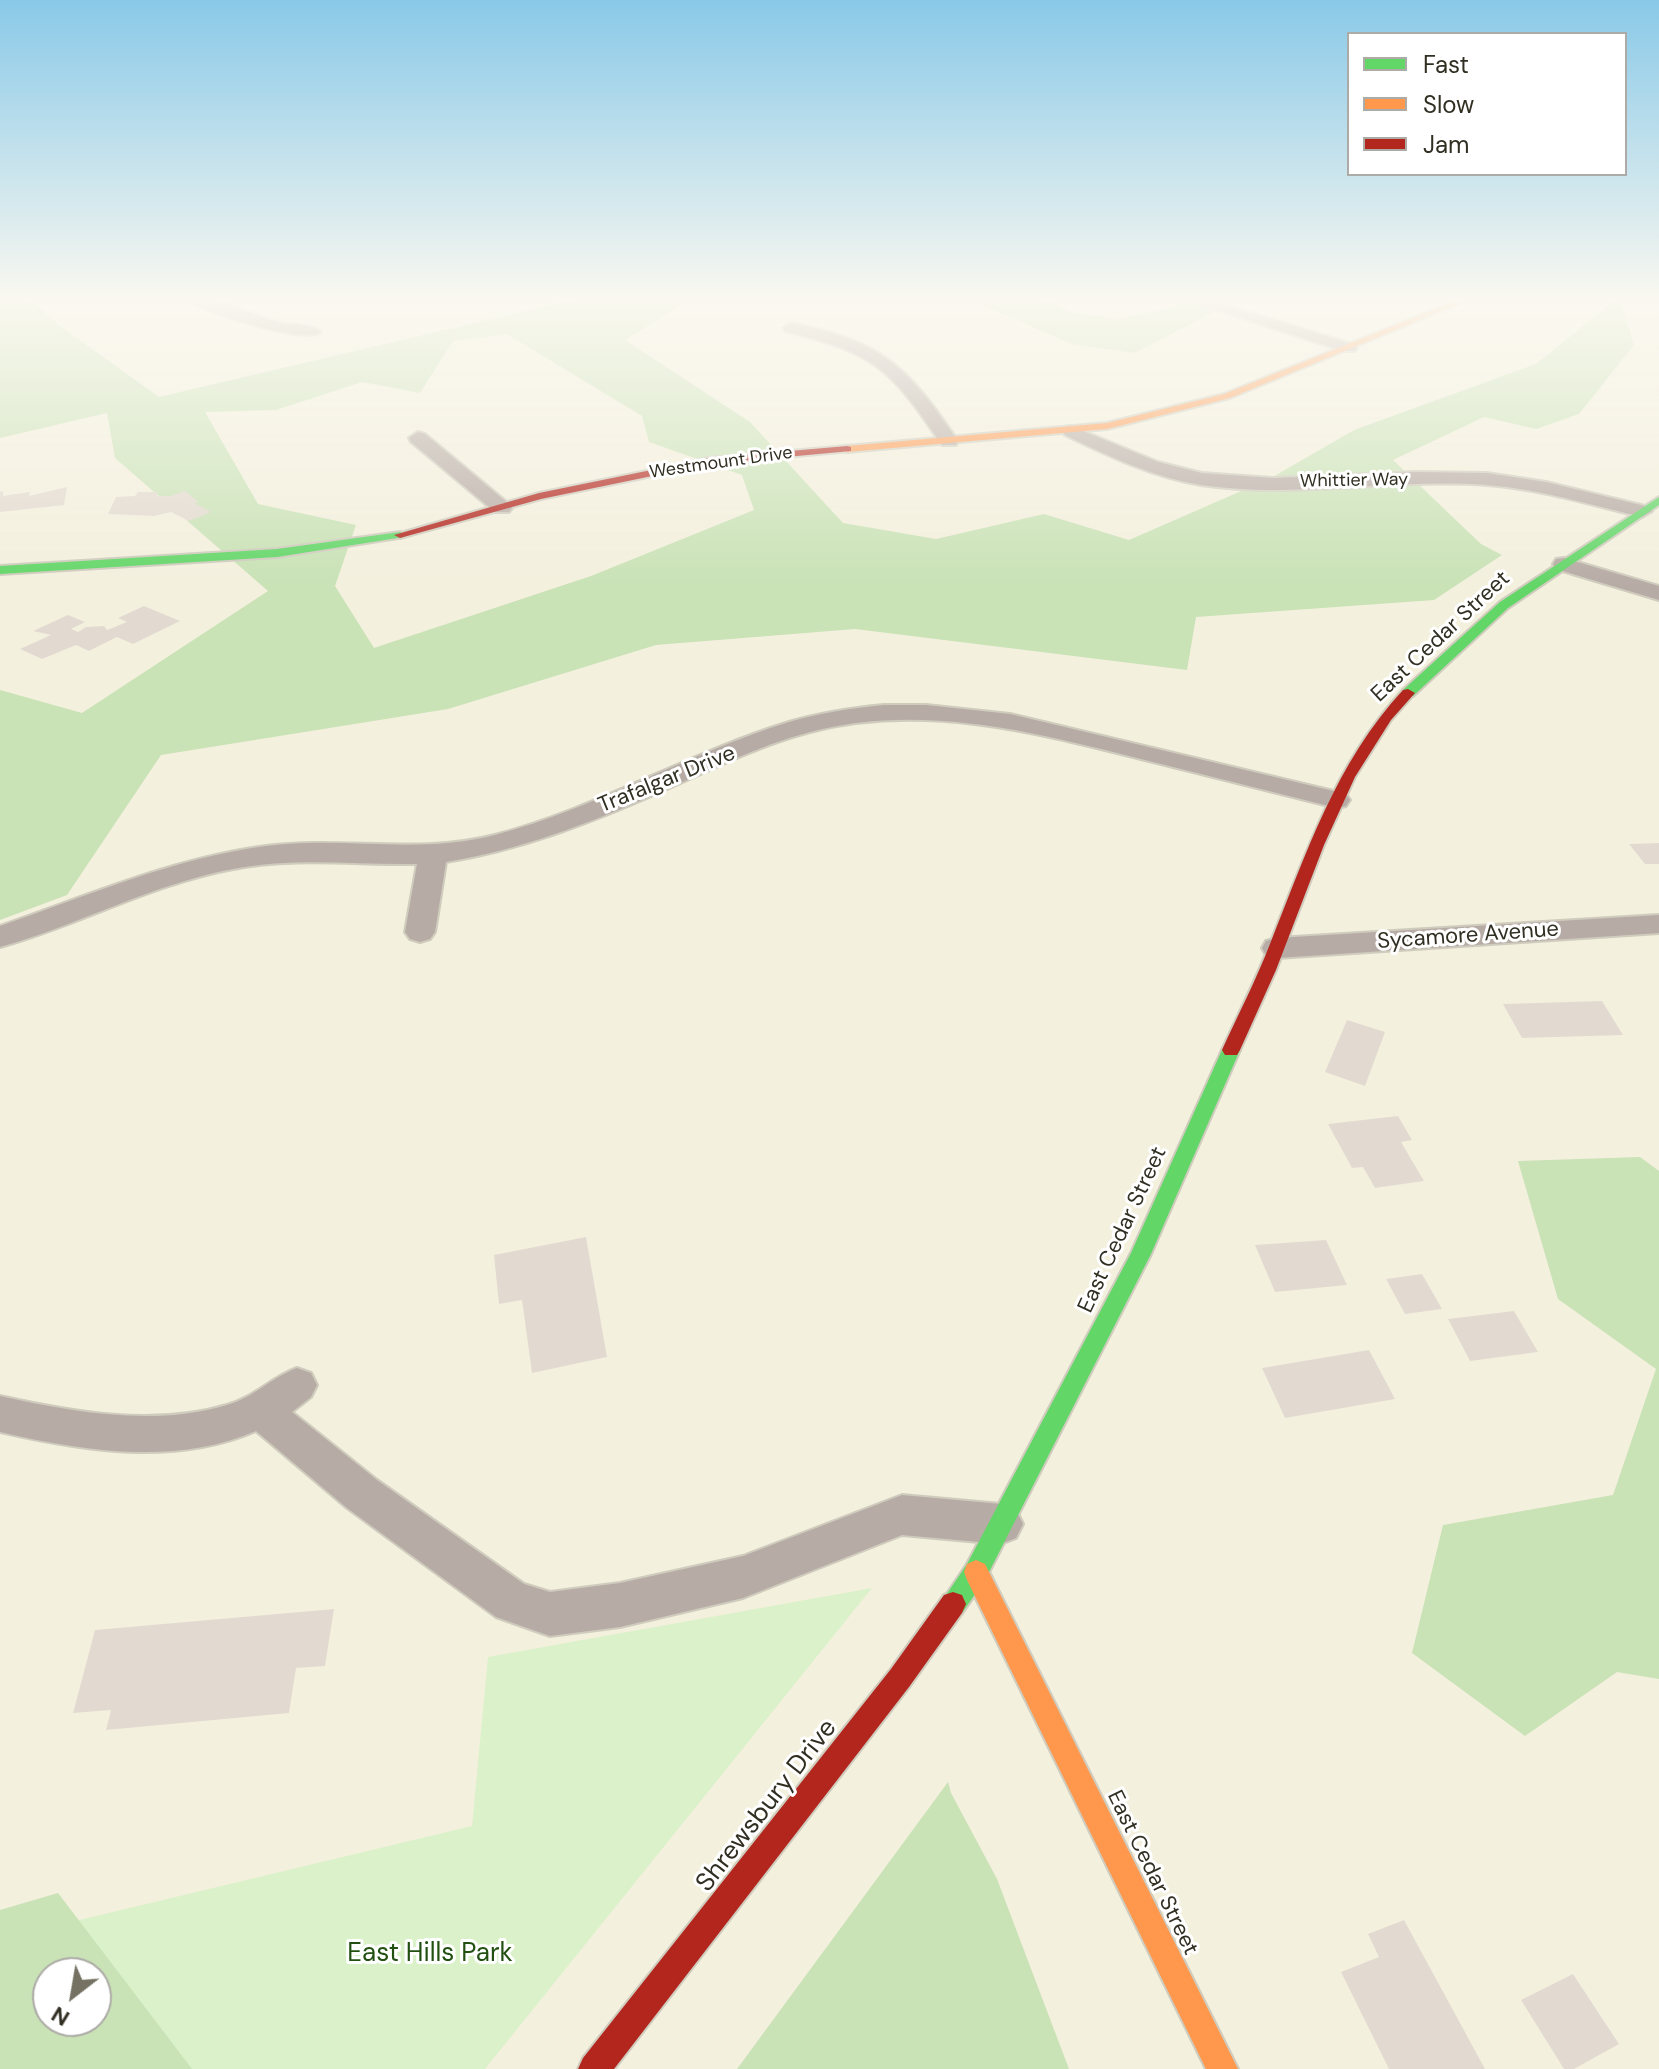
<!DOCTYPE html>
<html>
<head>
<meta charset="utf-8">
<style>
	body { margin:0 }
	#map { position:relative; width:1659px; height:2069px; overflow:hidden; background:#f4f0de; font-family:"DM Sans",sans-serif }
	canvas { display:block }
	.legend { position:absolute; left:1347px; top:32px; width:280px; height:144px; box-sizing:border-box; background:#fff; border:2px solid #adaba7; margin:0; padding:10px 14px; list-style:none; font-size:24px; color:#312e22 }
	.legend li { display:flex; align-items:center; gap:16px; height:40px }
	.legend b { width:40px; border:2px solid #adaba7 }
	.north { position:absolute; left:32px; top:1957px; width:80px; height:80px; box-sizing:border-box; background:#fff; border:2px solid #adaba7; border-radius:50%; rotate:211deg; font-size:22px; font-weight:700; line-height:32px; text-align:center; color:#312e22 }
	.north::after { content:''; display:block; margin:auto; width:28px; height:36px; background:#757264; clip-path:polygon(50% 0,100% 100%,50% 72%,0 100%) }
</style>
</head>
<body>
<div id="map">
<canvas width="1659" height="2069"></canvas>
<ul class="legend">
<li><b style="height:10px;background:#63d668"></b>Fast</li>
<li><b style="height:10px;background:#ff974d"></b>Slow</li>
<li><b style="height:10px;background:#b3261e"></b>Jam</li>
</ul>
<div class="north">N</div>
</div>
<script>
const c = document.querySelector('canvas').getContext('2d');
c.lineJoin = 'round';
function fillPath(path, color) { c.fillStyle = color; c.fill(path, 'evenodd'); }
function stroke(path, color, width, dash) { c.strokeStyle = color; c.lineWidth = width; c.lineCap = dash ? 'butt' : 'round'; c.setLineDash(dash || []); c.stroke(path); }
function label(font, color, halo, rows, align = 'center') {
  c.font = font + ' "DM Sans",sans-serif'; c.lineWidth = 6; c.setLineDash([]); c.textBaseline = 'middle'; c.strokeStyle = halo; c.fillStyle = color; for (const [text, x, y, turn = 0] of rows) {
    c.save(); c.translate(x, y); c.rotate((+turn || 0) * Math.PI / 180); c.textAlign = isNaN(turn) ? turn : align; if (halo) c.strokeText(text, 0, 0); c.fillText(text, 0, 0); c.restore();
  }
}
fillPath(new Path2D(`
	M 872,1588 L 485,2069 L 0,2069 L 0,1939 L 472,1826 L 488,1657 ZM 48,1973 L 96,1973 L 96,2021 L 48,2021 Z`), '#dbf1ca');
fillPath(new Path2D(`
	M 0,296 L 26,296 L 59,325 L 159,397 L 590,296 L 695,296 L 625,340 L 750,422 L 843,523 L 936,539 L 1044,514 L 1129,540 L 1271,478 L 1354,430 L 1536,364 L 1619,297 L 1634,345 L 1579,414 L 1536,429 L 1484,417 L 1393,460 L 1481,544 L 1502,555 L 1434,600 L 1196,617 L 1187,670 L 855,629 L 656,645 L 448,709 L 161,755 L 67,895 L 0,920 L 0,690 L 82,713 L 268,591 L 115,458 L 107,413 L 0,438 ZM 507,334 L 642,416 L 649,442 L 742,475 L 754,510 L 591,576 L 374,648 L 335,586 L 356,525 L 258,504 L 205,412 L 276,410 L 362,382 L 420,393 L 453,341 Z
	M 961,296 L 1039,296 L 1072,313 L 1117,319 L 1174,307 L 1201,296 L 1244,296 L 1135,353 L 1072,344 Z
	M 1640,1157 L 1659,1171 L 1659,1679 L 1617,1672 L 1525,1736 L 1412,1653 L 1443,1525 L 1613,1495 L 1656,1369 L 1558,1299 L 1518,1161 Z
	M 948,1782 L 951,1793 L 997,1879 L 1069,2069 L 737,2069 Z
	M 58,1893 L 192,2069 L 0,2069 L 0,1910 ZM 48,1973 L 96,1973 L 96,2021 L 48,2021 Z`), '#c9e2b6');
fillPath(new Path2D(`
	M 67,487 L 64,505 L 0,512 L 0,492 L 3,491 L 3,496 L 30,492 L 29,496 Z
	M 185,491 L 199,502 L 194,503 L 211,512 L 189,521 L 171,512 L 154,516 L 108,514 L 116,497 L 135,496 L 138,492 L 158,492 L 157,496 L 171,496 Z
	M 144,606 L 180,621 L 133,644 L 117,637 L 89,651 L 76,645 L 42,659 L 20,649 L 51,635 L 33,631 L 68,615 L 85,622 L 71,629 L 78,632 L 86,627 L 104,626 L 107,630 L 127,622 L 118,618 Z
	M 1659,843 L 1659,864 L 1645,864 L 1629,844 Z
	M 1602,1001 L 1623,1035 L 1522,1038 L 1503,1004 Z
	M 1347,1020 L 1385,1032 L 1365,1086 L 1325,1072 Z
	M 1398,1116 L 1412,1140 L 1401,1142 L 1424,1181 L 1375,1188 L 1363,1167 L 1352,1168 L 1328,1124 Z
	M 586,1237 L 607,1357 L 532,1373 L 522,1300 L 499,1304 L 494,1255 Z
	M 1326,1240 L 1347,1285 L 1275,1292 L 1255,1245 Z
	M 1422,1274 L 1442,1309 L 1405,1314 L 1386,1279 Z
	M 1514,1311 L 1538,1352 L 1470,1361 L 1448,1319 Z
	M 1369,1350 L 1395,1399 L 1285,1418 L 1262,1368 Z
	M 334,1609 L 325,1666 L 296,1668 L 289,1713 L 106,1730 L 111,1710 L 73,1713 L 95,1630 Z
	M 1404,1920 L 1485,2069 L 1389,2069 L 1341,1972 L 1379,1957 L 1368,1934 Z
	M 1573,1974 L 1619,2044 L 1574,2069 L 1564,2069 L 1521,2000 Z`), '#e2dad0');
const street = new Path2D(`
	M 180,296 C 215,295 245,313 278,322 C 292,326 311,323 321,332 C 306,345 196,310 180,296 Z
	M 1174,296 L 1197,296 L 1355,345 L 1357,348 L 1355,351 L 1343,351 Z
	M 791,323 C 882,341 907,366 958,441 L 956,445 L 942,445 C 890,368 876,354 785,331 L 783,328 Z
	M 1071,426 L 1158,462 L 1202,473 L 1273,478 L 1416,472 L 1487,473 L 1546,482 L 1649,507 L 1652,511 L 1642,517 C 1591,505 1540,489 1487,485 C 1392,478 1296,499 1201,485 C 1153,477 1108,456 1065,435 L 1062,431 L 1065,427 Z
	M 418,432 L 425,434 L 509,504 L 512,508 L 509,512 L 495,512 L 411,442 L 409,438 Z
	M 1564,558 L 1659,586 L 1659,600 L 1556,569 L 1553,564 L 1556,559 Z
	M 884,705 L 926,705 L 1010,714 L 1346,794 L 1350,800 L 1346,806 L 1337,808 C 1274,792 1212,777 1149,761 C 1038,733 924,702 810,732 C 757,746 708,771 658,793 C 590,823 520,850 446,862 L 435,932 L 430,939 L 420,942 L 410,939 L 405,932 L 417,864 C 355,865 296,857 233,869 C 152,884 79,925 0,947 L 0,926 C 87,896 174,858 266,846 C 344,836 417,855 495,835 C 597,808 688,753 789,722 C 820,713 852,708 884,705 Z
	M 1659,915 L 1659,933 L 1277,958 L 1266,955 L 1262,948 L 1266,941 L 1277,938 Z
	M 297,1368 L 311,1373 L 317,1385 L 311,1397 L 292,1412 L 377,1480 L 524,1584 L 550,1592 L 620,1583 L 743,1556 L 902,1495 L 1001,1504 L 1016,1510 L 1023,1524 L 1016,1538 L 1001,1544 L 902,1535 L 743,1598 L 620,1627 L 550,1636 L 496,1617 L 347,1508 L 256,1431 C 175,1466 83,1451 0,1432 L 0,1396 C 72,1412 154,1427 227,1405 C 253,1398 272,1377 297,1368 Z`);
const fast = new Path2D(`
	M 1659,497 L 1659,505 L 1508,608 L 1413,696 L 1403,696 L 1403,690 L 1500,602 Z
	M 400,532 L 406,535 L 404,537 L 277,557 L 0,574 L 0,566 L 277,549 Z
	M 1231,1044 L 1240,1050 L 1151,1254 L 985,1580 L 962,1613 L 953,1616 L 944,1613 L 940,1604 L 967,1564 L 1131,1253 L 1222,1050 Z`);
const slow = new Path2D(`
	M 1467,296 L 1478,296 L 1230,398 L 1107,429 L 847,452 L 842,449 L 847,446 L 1107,423 L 1224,394 Z
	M 976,1560 L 985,1564 L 1238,2069 L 1206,2069 L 967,1580 L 964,1572 L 967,1564 Z`);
const jam = new Path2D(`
	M 847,446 L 851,447 L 851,451 L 710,464 L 541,499 L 400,538 L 394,535 L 539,493 L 710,458 Z
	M 1408,689 L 1415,693 L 1391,720 L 1355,777 L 1324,845 L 1276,970 L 1240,1050 L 1237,1055 L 1225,1055 L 1222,1050 C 1238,1015 1256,980 1270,944 C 1306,854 1336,762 1403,690 Z
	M 953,1592 L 962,1595 L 966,1604 L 962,1613 L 909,1687 L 614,2069 L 578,2069 L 583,2058 L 891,1669 L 944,1595 Z`);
stroke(street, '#cfccbe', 4);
stroke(fast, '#cfccbe', 4);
stroke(slow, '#cfccbe', 4);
stroke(jam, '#cfccbe', 4);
fillPath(street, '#b7aba5');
fillPath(fast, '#63d668');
fillPath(slow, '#ff974d');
fillPath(jam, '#b3261e');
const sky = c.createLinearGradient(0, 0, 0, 586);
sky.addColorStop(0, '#89c9e8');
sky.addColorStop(0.51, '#faf8f0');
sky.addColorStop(1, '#faf8f000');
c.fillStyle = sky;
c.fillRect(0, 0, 1659, 586);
label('18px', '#312e22', '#fff', [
	["Westmount Drive",721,463,-8],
	["Whittier Way",1354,481,-1]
]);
label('22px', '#312e22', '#fff', [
	["East Cedar Street",1441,637,-43],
	["Trafalgar Drive",667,780,-22],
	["Sycamore Avenue",1468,936,-4],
	["East Cedar Street",1123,1230,-65],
	["East Cedar Street",1152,1873,64]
]);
label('26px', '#312e22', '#fff', [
	["Shrewsbury Drive",767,1806,-52]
]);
label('26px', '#225011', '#fff', [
	["East Hills Park",430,1954]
]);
</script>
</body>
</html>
